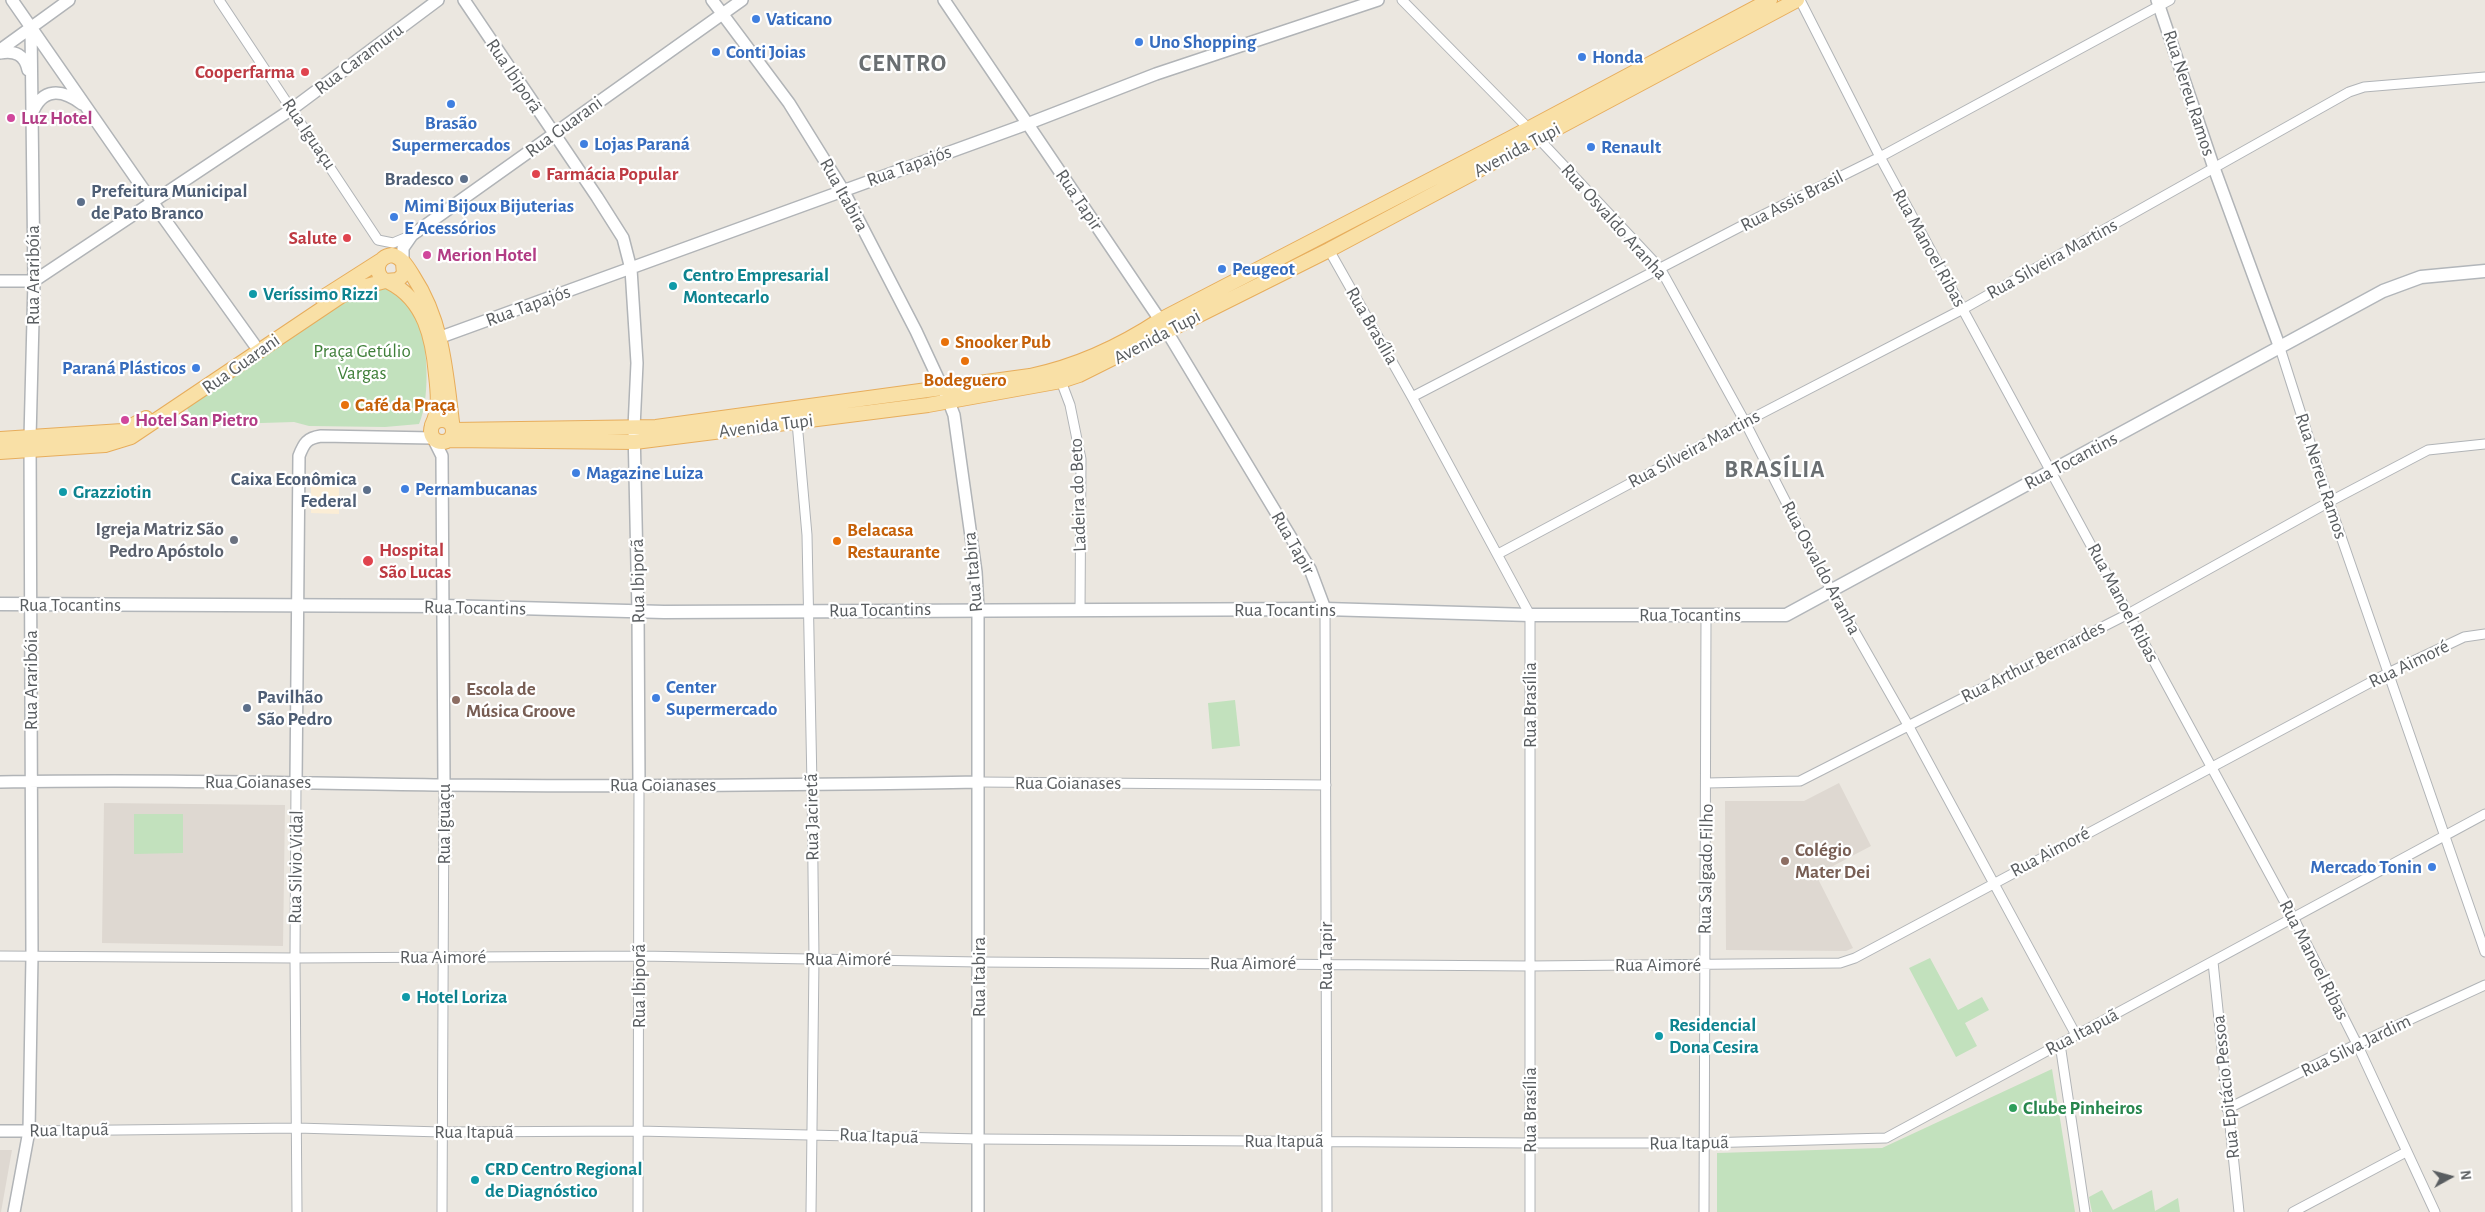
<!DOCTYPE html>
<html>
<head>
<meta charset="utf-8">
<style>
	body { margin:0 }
	#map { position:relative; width:2485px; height:1212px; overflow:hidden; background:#ebe7e0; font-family:"Alegreya Sans",sans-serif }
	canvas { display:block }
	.north { position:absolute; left:2425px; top:1152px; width:50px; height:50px; -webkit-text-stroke:4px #fff; paint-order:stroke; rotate:83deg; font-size:14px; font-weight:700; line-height:20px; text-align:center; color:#595d60 }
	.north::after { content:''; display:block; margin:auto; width:18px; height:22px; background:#595d60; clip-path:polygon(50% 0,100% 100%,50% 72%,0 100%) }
</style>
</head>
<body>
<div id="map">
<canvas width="2485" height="1212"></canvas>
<div class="north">N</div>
</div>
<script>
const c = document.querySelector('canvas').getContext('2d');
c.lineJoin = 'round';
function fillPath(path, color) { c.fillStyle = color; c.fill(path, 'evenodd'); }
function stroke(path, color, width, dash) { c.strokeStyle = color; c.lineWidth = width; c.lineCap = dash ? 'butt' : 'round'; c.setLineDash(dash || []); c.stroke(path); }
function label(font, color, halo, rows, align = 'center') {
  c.font = font + ' "Alegreya Sans",sans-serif'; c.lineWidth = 4.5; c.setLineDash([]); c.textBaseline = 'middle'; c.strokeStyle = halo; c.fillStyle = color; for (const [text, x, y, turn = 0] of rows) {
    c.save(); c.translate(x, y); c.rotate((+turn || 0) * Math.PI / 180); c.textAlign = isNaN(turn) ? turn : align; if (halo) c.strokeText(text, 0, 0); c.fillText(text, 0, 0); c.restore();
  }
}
fillPath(new Path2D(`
	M 311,484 L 339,484 L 339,514 L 311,513 Z`), '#fbedd5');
fillPath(new Path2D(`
	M 1839,783 L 1871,846 L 1816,875 L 1853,948 L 1846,951 L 1726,950 L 1725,801 L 1804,801 Z
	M 104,803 L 285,805 L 283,946 L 102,943 Z
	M 0,1150 L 12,1150 L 1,1212 L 0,1212 Z`), '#ded8d1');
fillPath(new Path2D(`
	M 377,286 C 390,289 404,297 412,308 C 429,332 431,398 419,424 L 385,427 L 309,426 L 294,422 L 197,425 L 186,407 L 346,297 Z
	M 1235,700 L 1240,746 L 1212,749 L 1208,703 Z
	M 134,814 L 183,814 L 183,853 L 134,854 Z
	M 1930,958 L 1958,1010 L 1982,997 L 1989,1010 L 1965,1023 L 1977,1046 L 1956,1057 L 1909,968 Z
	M 2052,1069 L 2075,1212 L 1717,1212 L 1717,1153 L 1882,1148 Z
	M 2102,1190 L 2113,1210 L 2152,1190 L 2155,1211 L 2178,1198 L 2180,1212 L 2092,1212 L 2089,1197 Z`), '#c2e1bd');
const minor = new Path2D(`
	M 219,0 L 378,240 L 393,243 L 412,235
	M 1402,0 L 1538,138 L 1660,268 L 1745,422 L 1831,590 L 1908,725 L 2076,1035
	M 1800,0 L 1880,157 L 2294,919 L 2357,1044 L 2435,1212
	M 1329,250 L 1412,397 L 1530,615 L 1530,1212
	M 2280,348 L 2329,502 L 2485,952
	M 1061,381 L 1070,405 L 1081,459 L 1080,611
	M 1412,397 L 1755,219 L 1880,157 L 2170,0
	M 797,422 L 807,535 L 812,785 L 814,959 L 811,1212
	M 1498,554 L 1745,422 L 1963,309 L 2349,92 L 2364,87 L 2485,77
	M 1325,609 L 1327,1212
	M 296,782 L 295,958 L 297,1212
	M 979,782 L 1326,785
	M 1707,783 L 1800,781 L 2128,614 L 2329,502 L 2428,450 L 2485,444
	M 0,956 L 295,958 L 640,956 L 979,962 L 1530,966 L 1840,963 L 1855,958 L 2388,673 L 2464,637 L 2485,634
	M 2213,962 L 2239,1212
	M 2060,1044 L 2085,1212
	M 2227,1109 L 2357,1044 L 2485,985
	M 29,1131 L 296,1128 L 442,1132 L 638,1131 L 979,1139 L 1530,1143 L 1703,1143 L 1886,1138 L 2485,814
	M 442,1212 L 444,785
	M 638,1212 L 639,785
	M 1704,1212 L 1706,616
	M 2293,1212 L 2406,1152`);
const tertiary = new Path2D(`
	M 12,0 L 153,203 L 254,344
	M 464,0 L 597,197 L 623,238 L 631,269 L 637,363 L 634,428 L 638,612 L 639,785
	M 712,0 L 789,103 L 843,190 L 916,331 L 949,402 L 954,415 L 976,572 L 978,609 L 978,1212
	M 944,0 L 1160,320 L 1310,569 L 1325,609
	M 2157,0 L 2214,168 L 2280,348
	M 0,50 L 69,0
	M 0,53 C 15,50 25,55 28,70
	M 32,114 C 42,87 62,89 82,104
	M 403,263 L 403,248 L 412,235 L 742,0
	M 0,281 L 34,281 L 292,109 L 438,0
	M 441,337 L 1027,124 L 1156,74 L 1378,0
	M 0,782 C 148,779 295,783 443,785 C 622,787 800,785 979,782
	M 296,782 L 299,456 C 304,443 307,438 321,436 L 433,438 L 442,456 L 444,785
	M 0,1131 L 29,1131
	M 14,1212 L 29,1131 L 32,956 L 30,438 L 34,281 L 31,27`);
const secondary = new Path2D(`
	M 0,604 L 444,606 L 664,612 L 1325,609 L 1530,615 L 1786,615 L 2383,291 L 2421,277 L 2485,271`);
const primary = new Path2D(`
	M 403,263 L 404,274 L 398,280 L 385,281 C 373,272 377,257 392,255 C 402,257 408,268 413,276 C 444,323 446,376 453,430 L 656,427 L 1030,376 C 1078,366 1119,347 1160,320 L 1509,139 L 1770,0
	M 389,282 C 425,300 433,339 436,375 C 438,393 440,409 432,425
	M 322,298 L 380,261
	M431 431a11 11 0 1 1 22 0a11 11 0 1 1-22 0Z
	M 0,439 L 122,431 L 146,418
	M 449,440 L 635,442 L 928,405 L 1061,381 L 1079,375 L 1329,250 L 1797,0
	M 0,452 L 105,445 L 131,437 L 341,296 L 359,288 L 385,281`);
stroke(minor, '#b1b4b7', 11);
stroke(tertiary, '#b1b4b7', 14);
stroke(secondary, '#b2b6ba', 15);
stroke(primary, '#e7ad5c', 16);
stroke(minor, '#fff', 9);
stroke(tertiary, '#fff', 11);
stroke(secondary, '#fff', 12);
stroke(primary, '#f9e0a6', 14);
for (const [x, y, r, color] of [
	[756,19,5,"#3f7fe0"],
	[1139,42,5,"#3f7fe0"],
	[716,52,5,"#3f7fe0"],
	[1582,57,5,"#3f7fe0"],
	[305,72,5,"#e0444e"],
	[451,104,5,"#3f7fe0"],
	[11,118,5,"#d1479c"],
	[584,144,5,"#3f7fe0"],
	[1591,147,5,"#3f7fe0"],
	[536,174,5,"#e0444e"],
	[464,179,5,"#5c6f8a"],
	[81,202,5,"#5c6f8a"],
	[394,217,5,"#3f7fe0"],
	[347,238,5,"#e0444e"],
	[427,255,5,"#d1479c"],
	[1222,269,5,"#3f7fe0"],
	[673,286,5,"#0f9aa8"],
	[253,294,5,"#0f9aa8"],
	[945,342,5,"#e8710a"],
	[965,361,5,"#e8710a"],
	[196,368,5,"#3f7fe0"],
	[345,405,5,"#e8710a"],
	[125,420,5,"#d1479c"],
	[576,473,5,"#3f7fe0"],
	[405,489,5,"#3f7fe0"],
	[367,490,5,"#5c6f8a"],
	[63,492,5,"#0f9aa8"],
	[234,540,5,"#6b7280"],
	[837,541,5,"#e8710a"],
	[368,561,6,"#e0444e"],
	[656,698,5,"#3f7fe0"],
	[456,700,5,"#8d6e63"],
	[247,708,5,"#5c6f8a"],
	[1785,861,5,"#8d6e63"],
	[2432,867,5,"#3f7fe0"],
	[406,997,5,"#0f9aa8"],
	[1659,1036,5,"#0f9aa8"],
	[2013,1108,5,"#2e9e5b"],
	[475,1180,5,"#0f9aa8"]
]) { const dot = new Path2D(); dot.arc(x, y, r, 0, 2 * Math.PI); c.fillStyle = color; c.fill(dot); stroke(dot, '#fff', 2); }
label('bold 19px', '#366cbe', '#fff', [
	["Vaticano",766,19],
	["Uno Shopping",1149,42],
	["Conti Joias",726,52],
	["Honda",1592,57],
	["Brasão",451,123,"center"],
	["Supermercados",451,145,"center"],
	["Lojas Paraná",594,144],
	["Renault",1601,147],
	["Mimi Bijoux Bijuterias",404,206],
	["E Acessórios",404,228],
	["Peugeot",1232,269],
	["Paraná Plásticos",186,368,"right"],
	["Magazine Luiza",586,473],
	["Pernambucanas",415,489],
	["Center",666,687],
	["Supermercado",666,709],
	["Mercado Tonin",2422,867,"right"]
], 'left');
label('19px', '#595d60', '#fff', [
	["Rua Caramuru",359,59,-37],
	["Rua Ibiporã",514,76,56],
	["Rua Nereu Ramos",2189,93,72],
	["Rua Guarani",564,127,-36],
	["Rua Iguaçu",309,134,56],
	["Avenida Tupi",1517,150,-28],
	["Rua Tapajós",909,166,-20],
	["Rua Itabira",844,195,61],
	["Rua Tapir",1079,200,56],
	["Rua Assis Brasil",1792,201,-27],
	["Rua Osvaldo Aranha",1614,222,48],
	["Rua Manoel Ribas",1929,248,61],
	["Rua Silveira Martins",2052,259,-29],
	["Rua Araribóia",33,275,-90],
	["Rua Tapajós",528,306,-20],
	["Rua Brasília",1372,326,60],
	["Avenida Tupi",1157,337,-28],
	["Rua Guarani",241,364,-35],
	["Avenida Tupi",766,426,-7],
	["Rua Silveira Martins",1694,449,-28],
	["Rua Tocantins",2071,461,-28],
	["Rua Nereu Ramos",2321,476,72],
	["Ladeira do Beto",1078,495,-92],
	["Rua Tapir",1293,543,60],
	["Rua Osvaldo Aranha",1821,568,62],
	["Rua Itabira",973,572,-95],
	["Rua Ibiporã",638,581,-91],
	["Rua Manoel Ribas",2123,603,62],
	["Rua Tocantins",70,605],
	["Rua Tocantins",475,608,1],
	["Rua Tocantins",880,610,-1],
	["Rua Tocantins",1285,610],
	["Rua Tocantins",1690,615],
	["Rua Arthur Bernardes",2033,662,-27],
	["Rua Aimoré",2409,664,-26],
	["Rua Araribóia",31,680,-90],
	["Rua Brasília",1530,705,-90],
	["Rua Goianases",258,782],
	["Rua Goianases",1068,783],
	["Rua Goianases",663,785],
	["Rua Jaciretã",812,817,-91],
	["Rua Iguaçu",444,824,-90],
	["Rua Aimoré",2050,852,-28],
	["Rua Silvio Vidal",296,867,-89],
	["Rua Salgado Filho",1706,869,-89],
	["Rua Tapir",1326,956,-90],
	["Rua Aimoré",443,957],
	["Rua Aimoré",848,959],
	["Rua Manoel Ribas",2314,960,63],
	["Rua Aimoré",1253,963],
	["Rua Aimoré",1658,965],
	["Rua Itabira",979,977,-90],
	["Rua Ibiporã",639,986,-90],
	["Rua Itapuã",2082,1032,-28],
	["Rua Silva Jardim",2356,1046,-26],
	["Rua Epitácio Pessoa",2226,1087,-96],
	["Rua Brasília",1530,1110,-90],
	["Rua Itapuã",69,1130,-1],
	["Rua Itapuã",474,1132],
	["Rua Itapuã",879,1136,2],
	["Rua Itapuã",1284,1141],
	["Rua Itapuã",1689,1143,-1]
]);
label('bold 19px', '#be3a42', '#fff', [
	["Cooperfarma",295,72],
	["Farmácia Popular",546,174,"left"],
	["Salute",337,238],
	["Hospital",379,550,"left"],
	["São Lucas",379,572,"left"]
], 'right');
label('bold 19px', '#b23c85', '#fff', [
	["Luz Hotel",21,118],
	["Merion Hotel",437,255],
	["Hotel San Pietro",135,420]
], 'left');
label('bold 19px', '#4e5e75', '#fff', [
	["Bradesco",454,179],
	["Prefeitura Municipal",91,191,"left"],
	["de Pato Branco",91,213,"left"],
	["Caixa Econômica",357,479],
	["Federal",357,501],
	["Pavilhão",257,697,"left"],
	["São Pedro",257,719,"left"]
], 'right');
label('bold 19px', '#0d838f', '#fff', [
	["Centro Empresarial",683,275],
	["Montecarlo",683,297],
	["Veríssimo Rizzi",263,294],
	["Grazziotin",73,492],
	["Hotel Loriza",416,997],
	["Residencial",1669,1025],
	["Dona Cesira",1669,1047],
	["CRD Centro Regional",485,1169],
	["de Diagnóstico",485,1191]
], 'left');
label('bold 19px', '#c56008', '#fff', [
	["Snooker Pub",955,342],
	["Bodeguero",965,380,"center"],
	["Café da Praça",355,405],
	["Belacasa",847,530],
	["Restaurante",847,552]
], 'left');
label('19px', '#3f7f39', '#fff', [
	["Praça Getúlio",362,351],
	["Vargas",362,373]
]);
label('bold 19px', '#5b616d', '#fff', [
	["Igreja Matriz São",224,529],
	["Pedro Apóstolo",224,551]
], 'right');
label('bold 19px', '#785e54', '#fff', [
	["Escola de",466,689],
	["Música Groove",466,711],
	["Colégio",1795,850],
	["Mater Dei",1795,872]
], 'left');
label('bold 19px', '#27864d', '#fff', [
	["Clube Pinheiros",2023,1108]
], 'left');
c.letterSpacing = '1px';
label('bold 24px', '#6a6f72', '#fff', [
	["CENTRO",903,64],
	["BRASÍLIA",1775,470]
]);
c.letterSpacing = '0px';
</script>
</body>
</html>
